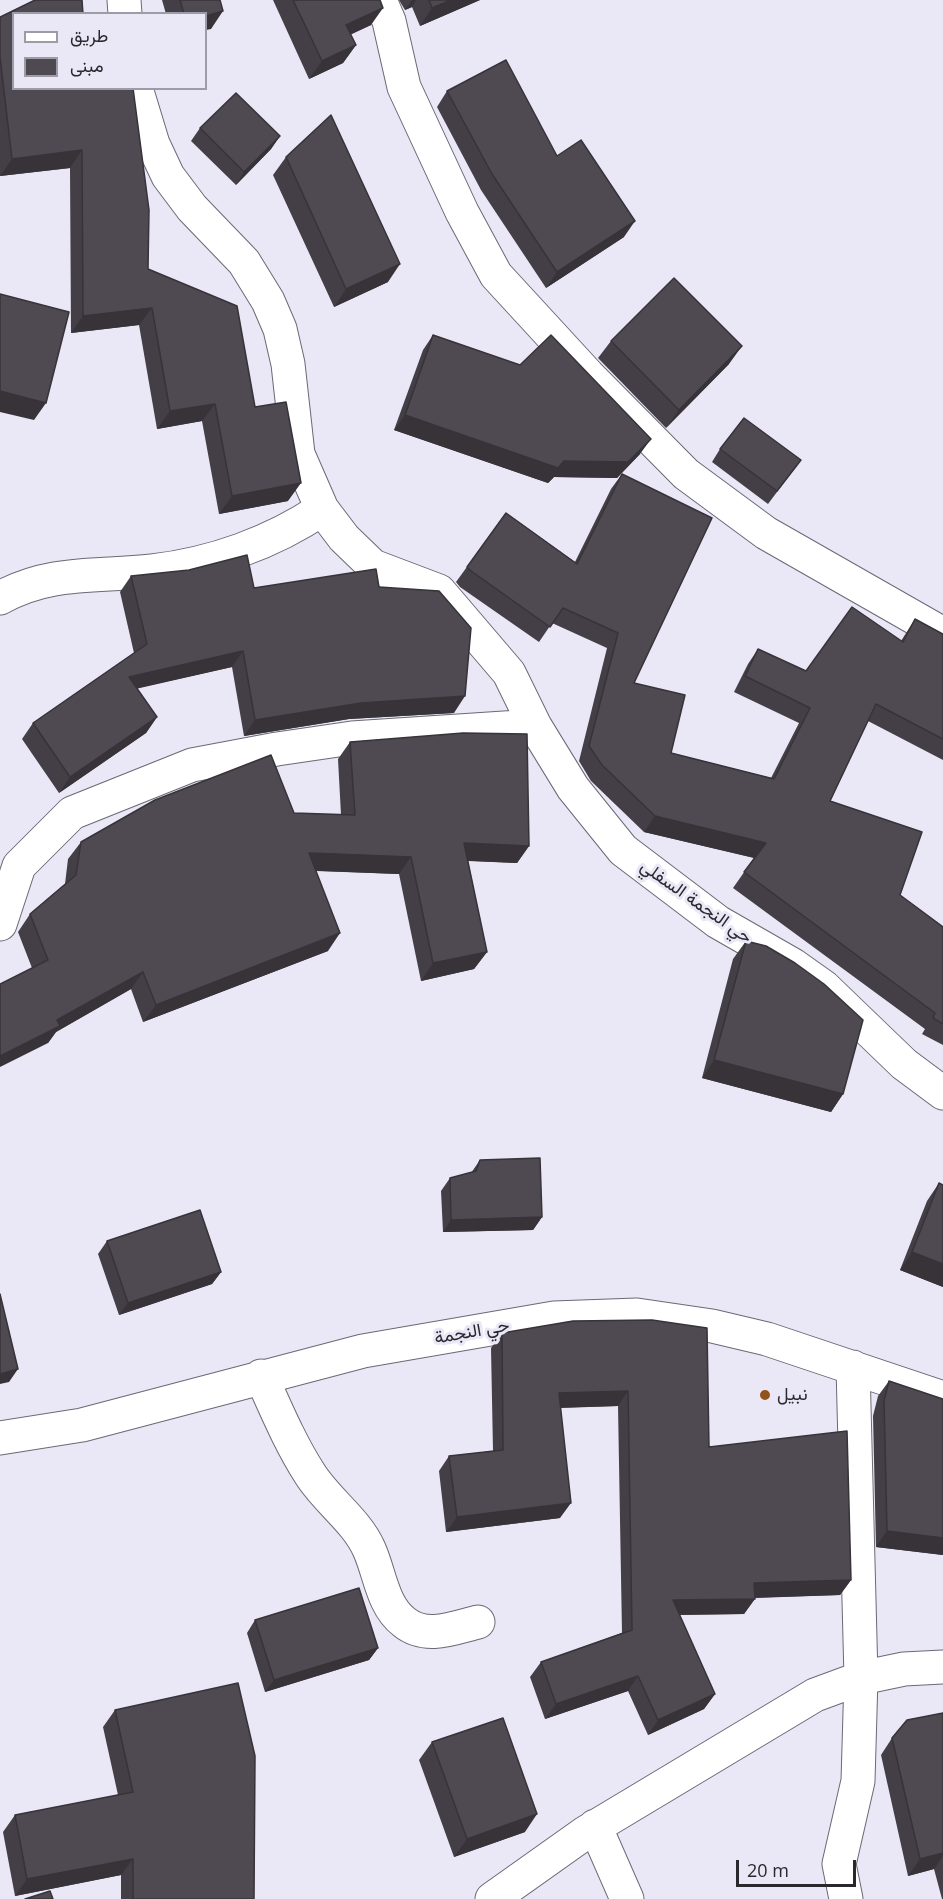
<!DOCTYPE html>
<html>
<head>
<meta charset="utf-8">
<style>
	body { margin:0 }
	#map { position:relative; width:943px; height:1899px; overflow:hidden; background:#eae8f6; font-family:"Open Sans",Vazirmatn,sans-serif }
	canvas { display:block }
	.legend { position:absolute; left:12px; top:12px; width:195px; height:78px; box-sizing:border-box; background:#eae8f6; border:2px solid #9d9ba6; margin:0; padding:8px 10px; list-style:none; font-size:18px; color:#29282d }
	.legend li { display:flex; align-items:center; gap:12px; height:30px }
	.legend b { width:30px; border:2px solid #9d9ba6 }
	.scale { position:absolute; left:736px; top:1860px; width:120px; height:27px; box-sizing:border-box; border:3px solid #29282d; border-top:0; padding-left:8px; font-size:18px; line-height:21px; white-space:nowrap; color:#29282d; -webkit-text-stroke:4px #eae8f6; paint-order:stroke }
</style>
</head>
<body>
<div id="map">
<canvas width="943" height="1899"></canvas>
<ul class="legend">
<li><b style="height:8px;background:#fff"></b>طريق</li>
<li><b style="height:16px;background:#4f4952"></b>مبنى</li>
</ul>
<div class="scale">20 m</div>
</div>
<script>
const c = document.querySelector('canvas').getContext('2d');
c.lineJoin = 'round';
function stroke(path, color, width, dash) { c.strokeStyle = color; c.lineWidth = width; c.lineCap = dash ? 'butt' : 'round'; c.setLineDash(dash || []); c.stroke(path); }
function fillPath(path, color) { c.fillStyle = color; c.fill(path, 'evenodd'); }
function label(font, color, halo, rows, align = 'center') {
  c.font = font + ' "Open Sans",Vazirmatn,sans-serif'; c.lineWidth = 6; c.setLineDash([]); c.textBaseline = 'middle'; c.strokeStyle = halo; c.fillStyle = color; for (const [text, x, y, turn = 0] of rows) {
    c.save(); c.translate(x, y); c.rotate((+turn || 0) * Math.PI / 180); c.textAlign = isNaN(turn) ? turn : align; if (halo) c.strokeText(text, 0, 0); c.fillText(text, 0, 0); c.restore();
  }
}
const minor = new Path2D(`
	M 124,0 L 125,14
	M 380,0 L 389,21 L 404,87 L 462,212 L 496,275 L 588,375 L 686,474 L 766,533 L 943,634
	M 0,598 C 50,570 97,577 152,571 C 212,564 272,543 322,509
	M 535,726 L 573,788 L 623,850 L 718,922 L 793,965 L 824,987 L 904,1064 L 943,1093
	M 0,924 L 19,866 L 72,813 L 192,765 L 277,749 L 352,738 L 535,726 L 509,673 L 439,591 L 373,566 L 344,538 L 322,509 L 298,454 L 288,364 L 280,329 L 268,301 L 244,262 L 192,208 L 168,176 L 153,144 L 136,88
	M 261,1376 C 276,1409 290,1443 310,1474 C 327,1501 356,1520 369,1549 C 380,1573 382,1605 404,1622 C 426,1640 454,1628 478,1622
	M 0,1438 L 82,1425 L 363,1351 L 554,1318 L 637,1315 L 712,1326 L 767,1339 L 943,1398
	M 595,1826 L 627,1899
	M 492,1899 L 585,1833 L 815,1695 L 861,1678 L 904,1669 L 943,1667
	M 846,1899 L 839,1864 L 858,1781 L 861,1678 L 853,1367`);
stroke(minor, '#6a6975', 35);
stroke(minor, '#fff', 33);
fillPath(new Path2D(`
	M 162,0 L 220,0 L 211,29 L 206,14 L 166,14 Z
	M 273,0 L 380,0 L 371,25 L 350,35 L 356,45 L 343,63 L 309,79 Z
	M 399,0 L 480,0 L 420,26 L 412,7 L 405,10 Z
	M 0,17 L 14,88 L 133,88 L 148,269 L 255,407 L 288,501 L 219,514 L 202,421 L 157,429 L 139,325 L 71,333 L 70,168 L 0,176 Z
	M 447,91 L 624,237 L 546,288 L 481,190 L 437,107 Z
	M 200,128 L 280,136 L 271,149 L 236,185 L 191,141 Z
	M 286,157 L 388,282 L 334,307 L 273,175 Z
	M 433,335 L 640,454 L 617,478 L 554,477 L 548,483 L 394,430 L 423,350 Z
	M 611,341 L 729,364 L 666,428 L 598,358 Z
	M 720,449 L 801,460 L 768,504 L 712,462 Z
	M 622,474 L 634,683 L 671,753 L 771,778 L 799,723 L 734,692 L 748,664 L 758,649 L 806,671 L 901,641 L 915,619 L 943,634 L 943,760 L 868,721 L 830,801 L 900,895 L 943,927 L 943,1045 L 922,1034 L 925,1029 L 733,888 L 754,858 L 644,832 L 591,781 L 579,761 L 607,648 L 552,623 L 539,642 L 460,587 L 456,582 L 506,513 L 575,562 L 611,489 Z
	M 131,576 L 254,588 L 379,587 L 454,713 L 349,719 L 244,736 L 232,667 L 137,688 L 157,717 L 146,733 L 59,793 L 22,739 L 33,723 L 134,653 L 120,592 Z
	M 350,742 L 529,846 L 517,863 L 468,861 L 487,952 L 474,969 L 421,981 L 399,874 L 316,871 L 328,951 L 143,1022 L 131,989 L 56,1032 L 48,1043 L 32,968 L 18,932 L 30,914 L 65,884 L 68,859 L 81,842 L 294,813 L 341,815 L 338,759 Z
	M 746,941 L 843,1094 L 831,1112 L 702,1078 L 733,959 Z
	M 480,1160 L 542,1217 L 533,1230 L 443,1232 L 441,1191 L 450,1178 L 471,1173 Z
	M 939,1183 L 943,1185 L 943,1287 L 900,1270 L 927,1201 Z
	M 107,1241 L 221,1272 L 212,1284 L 119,1315 L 98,1254 Z
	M 573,1321 L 709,1447 L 851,1580 L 840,1595 L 755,1598 L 744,1614 L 679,1615 L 715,1694 L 704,1709 L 648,1735 L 628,1691 L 545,1719 L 530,1677 L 541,1662 L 622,1633 L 618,1406 L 560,1408 L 560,1518 L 446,1532 L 439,1471 L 449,1456 L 493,1451 L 491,1348 L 502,1333 Z
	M 889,1381 L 943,1555 L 876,1547 L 873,1416 L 878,1396 Z
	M 255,1620 L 378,1648 L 369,1660 L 265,1692 L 247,1633 Z
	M 115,1710 L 254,1899 L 121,1899 L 121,1875 L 15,1896 L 3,1832 L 15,1815 L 118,1795 L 103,1727 Z
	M 943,1713 L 943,1899 L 942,1899 L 934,1869 L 908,1876 L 881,1755 L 892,1738 Z
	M 432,1742 L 525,1832 L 454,1857 L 419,1760 Z`), '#443f47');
fillPath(new Path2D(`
	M 412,0 L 416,0 L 412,7 L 405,10 Z
	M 451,0 L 480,0 L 420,26 L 432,8 Z
	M 383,8 L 371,25 L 333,42 L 346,25 Z
	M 223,11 L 211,29 L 206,30 L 206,16 Z
	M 356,45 L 343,63 L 309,79 L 322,61 Z
	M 280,136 L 271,149 L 236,185 L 244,172 Z
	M 82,150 L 70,168 L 0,176 L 12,159 Z
	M 635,221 L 624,237 L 546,288 L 557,272 Z
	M 400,264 L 388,282 L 334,307 L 346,289 Z
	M 152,308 L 139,325 L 71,333 L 83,316 Z
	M 742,346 L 729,364 L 666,428 L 679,410 Z
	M 0,391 L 46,403 L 34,420 L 0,412 Z
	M 215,404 L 202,421 L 157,429 L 170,411 Z
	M 405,415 L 564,461 L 651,439 L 640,454 L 617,478 L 554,477 L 548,483 L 394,430 Z
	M 301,483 L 288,501 L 219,514 L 232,496 Z
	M 243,651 L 232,667 L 118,693 L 129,677 Z
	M 465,696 L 454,713 L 349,719 L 244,736 L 255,720 L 361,703 Z
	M 157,717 L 146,733 L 59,793 L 70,777 Z
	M 655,816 L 766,843 L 755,858 L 644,832 Z
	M 464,843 L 529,846 L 517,863 L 452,860 Z
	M 309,853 L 411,857 L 399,874 L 297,870 Z
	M 340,933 L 328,951 L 143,1022 L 156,1005 Z
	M 487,952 L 474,969 L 421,981 L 433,963 Z
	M 143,972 L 131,989 L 56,1032 L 48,1043 L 0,1067 L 0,1056 L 57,1020 Z
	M 714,1060 L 843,1094 L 831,1112 L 702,1078 Z
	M 542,1217 L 533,1230 L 443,1232 L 451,1220 Z
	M 912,1252 L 943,1264 L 943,1287 L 900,1270 Z
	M 221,1272 L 212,1284 L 119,1315 L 128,1303 Z
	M 18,1369 L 9,1382 L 0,1384 L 0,1374 Z
	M 628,1391 L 618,1406 L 548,1408 L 559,1393 Z
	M 571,1503 L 560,1518 L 446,1532 L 457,1517 Z
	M 887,1531 L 943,1538 L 943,1555 L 876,1547 Z
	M 851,1580 L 840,1595 L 744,1598 L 754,1583 Z
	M 755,1599 L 744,1614 L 662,1615 L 673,1600 Z
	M 378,1648 L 369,1660 L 265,1692 L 274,1680 Z
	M 638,1676 L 628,1691 L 545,1719 L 556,1704 Z
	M 715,1694 L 704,1709 L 648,1735 L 658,1720 Z
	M 537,1814 L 525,1832 L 454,1857 L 467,1839 Z
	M 943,1853 L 943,1856 L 934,1869 L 908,1876 L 920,1859 Z
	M 133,1859 L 121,1875 L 15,1896 L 27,1879 Z`), '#373339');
const building = new Path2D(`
	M 35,0 L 82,0 L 83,14 L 14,14 L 14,88 L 133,88 L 149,210 L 148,269 L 237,306 L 255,407 L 286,402 L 301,483 L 232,496 L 215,404 L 170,411 L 152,308 L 83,316 L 82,150 L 12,159 L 0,57 L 0,17 Z
	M 180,0 L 220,0 L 223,11 L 206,16 L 206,14 L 184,14 Z
	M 293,0 L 380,0 L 383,8 L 346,25 L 356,45 L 322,61 Z
	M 429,0 L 451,0 L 432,8 Z
	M 506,60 L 557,156 L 581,140 L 635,221 L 557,272 L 492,174 L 447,91 Z
	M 236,93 L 280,136 L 244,172 L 200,128 Z
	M 331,115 L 400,264 L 346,289 L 286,157 Z
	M 674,278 L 742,346 L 679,410 L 611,341 Z
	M 0,294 L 69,312 L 46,403 L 0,391 Z
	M 433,335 L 520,365 L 551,335 L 651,439 L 628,462 L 564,461 L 558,468 L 405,415 Z
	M 744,418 L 801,460 L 777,491 L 720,449 Z
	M 622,474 L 712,518 L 634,683 L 685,695 L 671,753 L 774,779 L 810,708 L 745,676 L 758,649 L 806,671 L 852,607 L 903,642 L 915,619 L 943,634 L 943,739 L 876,704 L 830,801 L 922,832 L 900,895 L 943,927 L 943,1024 L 933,1018 L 935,1013 L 744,872 L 766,843 L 655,816 L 602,765 L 589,746 L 618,633 L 563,608 L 550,627 L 471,571 L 467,567 L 506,513 L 577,564 Z
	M 247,555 L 254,588 L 376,569 L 379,587 L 439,591 L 471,628 L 465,696 L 361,703 L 255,720 L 243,651 L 129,677 L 157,717 L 70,777 L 33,723 L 147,644 L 131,576 L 189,570 Z
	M 463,733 L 527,734 L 529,846 L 464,843 L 487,952 L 433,963 L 411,857 L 309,853 L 340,933 L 156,1005 L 143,972 L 57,1020 L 60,1026 L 0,1056 L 0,984 L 48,960 L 30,914 L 76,875 L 81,842 L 155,800 L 271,755 L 294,813 L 355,815 L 350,742 Z
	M 746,941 L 766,946 L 795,963 L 824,984 L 863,1020 L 843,1094 L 714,1060 Z
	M 540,1158 L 542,1217 L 451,1220 L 450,1178 L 476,1171 L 480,1160 Z
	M 939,1183 L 943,1185 L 943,1264 L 912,1252 Z
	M 200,1210 L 221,1272 L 128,1303 L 107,1241 Z
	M 0,1294 L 18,1369 L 0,1374 Z
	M 652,1320 L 707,1328 L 709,1447 L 847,1431 L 851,1580 L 754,1583 L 755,1599 L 673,1600 L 715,1694 L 658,1720 L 638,1676 L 556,1704 L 541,1662 L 632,1630 L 628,1391 L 559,1393 L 571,1503 L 457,1517 L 449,1456 L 503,1450 L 502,1333 L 573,1321 Z
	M 889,1381 L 943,1399 L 943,1538 L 887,1531 L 884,1401 Z
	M 359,1588 L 378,1648 L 274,1680 L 255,1620 Z
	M 238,1683 L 255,1756 L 254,1899 L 133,1899 L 133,1859 L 27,1879 L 15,1815 L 133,1792 L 115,1710 Z
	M 943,1713 L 943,1853 L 920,1859 L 892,1738 L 907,1720 Z
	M 503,1718 L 537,1814 L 467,1839 L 432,1742 Z
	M 50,1891 L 53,1899 L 25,1899 Z`);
fillPath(building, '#4f4952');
stroke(building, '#373339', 1.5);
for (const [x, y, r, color] of [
	[765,1395,6,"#92531a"]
]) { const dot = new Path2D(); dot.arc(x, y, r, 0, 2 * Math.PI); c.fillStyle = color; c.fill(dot); stroke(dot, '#eae8f6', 2); }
label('18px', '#29282d', '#eae8f6', [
	["حي النجمة السفلي",696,902,35],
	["حي النجمة",472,1332,-10]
]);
label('18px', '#29282d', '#eae8f6', [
	["نبيل",777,1395]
], 'left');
</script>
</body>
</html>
